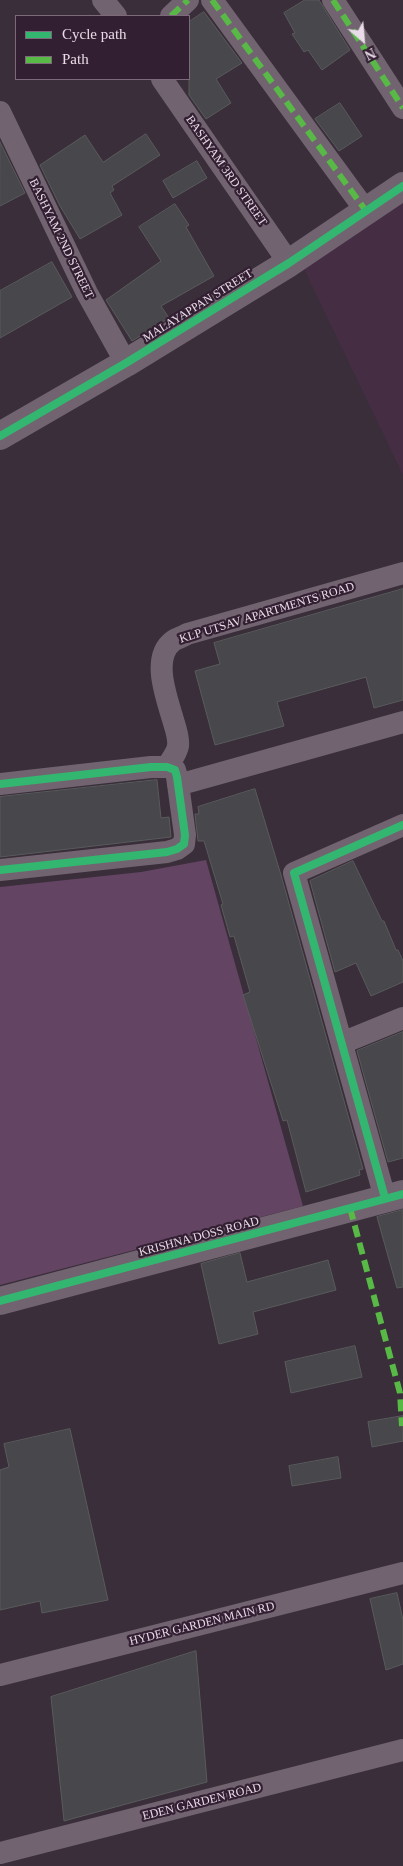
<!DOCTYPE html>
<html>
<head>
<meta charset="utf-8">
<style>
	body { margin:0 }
	#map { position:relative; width:403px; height:1866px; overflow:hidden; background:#392e39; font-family:"Times New Roman",serif }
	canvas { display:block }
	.legend { position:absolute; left:15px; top:15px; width:175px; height:65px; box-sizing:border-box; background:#331f32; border:1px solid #7c6a7b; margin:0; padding:6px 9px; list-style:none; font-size:15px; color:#e9dbe8 }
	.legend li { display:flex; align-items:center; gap:10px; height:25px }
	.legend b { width:25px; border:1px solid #7c6a7b }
	.north { position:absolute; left:338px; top:15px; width:50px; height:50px; -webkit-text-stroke:4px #331f32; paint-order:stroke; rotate:153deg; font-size:14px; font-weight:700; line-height:20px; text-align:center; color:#e9dbe8 }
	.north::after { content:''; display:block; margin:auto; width:18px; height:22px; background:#e9dbe8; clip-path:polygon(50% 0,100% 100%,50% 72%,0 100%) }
</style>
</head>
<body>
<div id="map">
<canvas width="403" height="1866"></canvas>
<ul class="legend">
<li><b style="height:6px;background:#33b770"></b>Cycle path</li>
<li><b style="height:6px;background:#58b947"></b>Path</li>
</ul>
<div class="north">N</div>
</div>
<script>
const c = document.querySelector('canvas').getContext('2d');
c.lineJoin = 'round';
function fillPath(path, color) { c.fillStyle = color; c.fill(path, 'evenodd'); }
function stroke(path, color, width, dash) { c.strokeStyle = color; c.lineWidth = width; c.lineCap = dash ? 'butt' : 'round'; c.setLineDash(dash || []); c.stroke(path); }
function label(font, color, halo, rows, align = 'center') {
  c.font = font + ' "Times New Roman",serif'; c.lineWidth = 4.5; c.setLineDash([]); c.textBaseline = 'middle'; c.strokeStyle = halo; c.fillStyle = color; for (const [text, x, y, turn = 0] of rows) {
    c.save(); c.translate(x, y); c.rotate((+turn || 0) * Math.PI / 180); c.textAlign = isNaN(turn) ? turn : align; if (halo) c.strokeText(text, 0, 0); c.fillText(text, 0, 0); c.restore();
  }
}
fillPath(new Path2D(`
	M 403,196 L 403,475 L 302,265 Z`), '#452d44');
fillPath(new Path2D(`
	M 206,860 L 303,1206 L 0,1285 L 0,887 L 141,872 Z`), '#644463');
const building = new Path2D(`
	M 305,0 L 319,0 L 350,50 L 322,70 L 308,50 L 304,52 L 292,34 L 295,33 L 284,13 Z
	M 204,12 L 242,63 L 216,79 L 231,103 L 206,119 L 189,95 L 189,22 Z
	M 340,103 L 362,136 L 339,151 L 315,119 Z
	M 146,134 L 160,155 L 112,186 L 114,190 L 110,193 L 122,215 L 80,239 L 60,206 L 40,165 L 85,135 L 103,162 Z
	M 0,142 L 25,193 L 0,206 Z
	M 197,161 L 207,178 L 173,198 L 163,181 Z
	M 175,204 L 189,225 L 186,227 L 214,276 L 161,306 L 169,318 L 132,341 L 106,300 L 161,261 L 139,227 Z
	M 52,262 L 72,297 L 0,338 L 0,291 Z
	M 403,589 L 403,700 L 374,708 L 366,677 L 277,702 L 284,726 L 215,745 L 195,671 L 220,664 L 214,643 Z
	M 157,780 L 161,818 L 169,817 L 171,837 L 0,857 L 0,797 Z
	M 255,789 L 281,875 L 363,1169 L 359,1170 L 360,1175 L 306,1192 L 287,1120 L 283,1121 L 243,995 L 250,992 L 234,936 L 230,937 L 221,905 L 223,904 L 204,841 L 198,841 L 195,814 L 199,814 L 198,807 Z
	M 353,861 L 382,921 L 384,921 L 396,950 L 398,950 L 403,961 L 403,982 L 371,996 L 356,963 L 335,972 L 310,881 Z
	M 403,1032 L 403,1158 L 388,1162 L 357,1051 Z
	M 403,1210 L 403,1287 L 397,1288 L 377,1217 Z
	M 240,1253 L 247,1282 L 328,1260 L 336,1290 L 253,1312 L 258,1334 L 219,1344 L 201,1264 Z
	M 355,1346 L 362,1377 L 291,1393 L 285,1362 Z
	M 403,1416 L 403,1441 L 372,1447 L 368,1422 Z
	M 70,1429 L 108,1600 L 42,1613 L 40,1601 L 0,1610 L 0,1470 L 9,1467 L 4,1444 Z
	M 338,1457 L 341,1478 L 292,1486 L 289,1466 Z
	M 397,1593 L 403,1620 L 403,1664 L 386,1670 L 370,1599 Z
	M 196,1651 L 207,1782 L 64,1821 L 51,1697 Z`);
fillPath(building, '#48474b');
stroke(building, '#595b5d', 1);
stroke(new Path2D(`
	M 103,0 L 116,16
	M 212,0 L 366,211
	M 333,0 L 403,108
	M 171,16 L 188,0
	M 162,79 L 289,263
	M 0,112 L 87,293 L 126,363
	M 167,767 C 171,760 177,753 178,746 C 179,738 176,730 174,723 C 168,701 150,658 173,641 C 177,638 183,637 187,634 L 403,573
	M 0,784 L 151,767 L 167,767 L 175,770 L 177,777 L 185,835 L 184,844 L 177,849 L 167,852 L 0,870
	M 178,785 L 403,722
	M 342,1043 L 403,1018
	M 385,1198 L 294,873 L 403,825
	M 0,1675 L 403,1573
	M 0,1853 L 403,1750`), '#716470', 22);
stroke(new Path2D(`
	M 0,436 L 126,363 L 289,263 L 403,186
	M 0,1301 L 403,1194`), '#716470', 28);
stroke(new Path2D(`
	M 212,0 L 366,211
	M 333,0 L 403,108
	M 171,16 L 188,0
	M 350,1208 L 400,1393 L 402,1426`), '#58b947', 6, [12, 6]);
stroke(new Path2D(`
	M 0,436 L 126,363 L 289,263 L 403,186
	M 0,784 L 151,767 L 167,767 L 175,770 L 177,777 L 185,835 L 184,844 L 177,849 L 167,852 L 0,870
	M 385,1198 L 294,873 L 403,825
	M 0,1301 L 403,1194`), '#33b770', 8);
label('12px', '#e9dbe8', '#331f32', [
	["BASHYAM 3RD STREET",226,171,55],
	["BASHYAM 2ND STREET",61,239,64],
	["MALAYAPPAN STREET",198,306,-32],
	["KLP UTSAV APARTMENTS ROAD",267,613,-17],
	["KRISHNA DOSS ROAD",199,1237,-15],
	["HYDER GARDEN MAIN RD",202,1624,-14],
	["EDEN GARDEN ROAD",202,1802,-14]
]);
</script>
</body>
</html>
